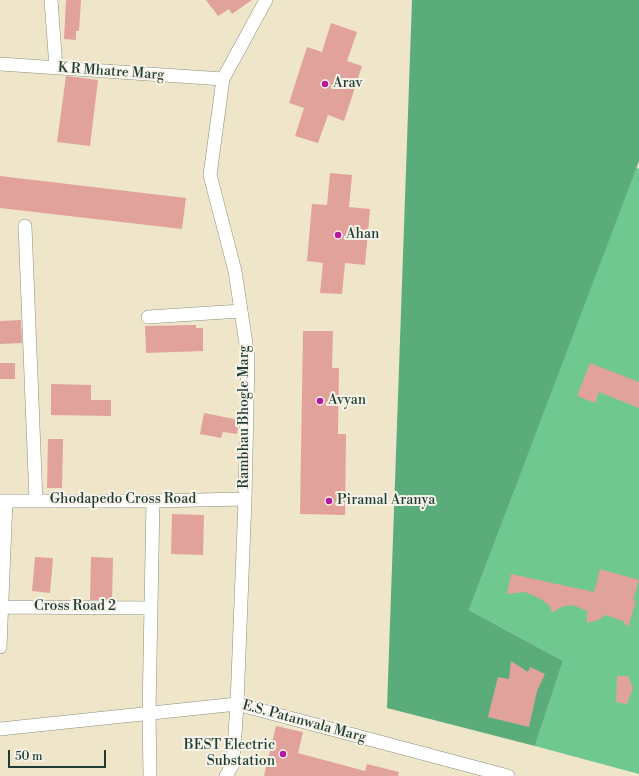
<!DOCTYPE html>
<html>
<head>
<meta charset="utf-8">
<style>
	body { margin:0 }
	#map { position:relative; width:639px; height:776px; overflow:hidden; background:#efe5c9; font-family:"Libre Bodoni",serif }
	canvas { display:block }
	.scale { position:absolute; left:8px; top:750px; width:98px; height:18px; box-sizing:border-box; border:2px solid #1f3d34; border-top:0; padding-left:5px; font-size:12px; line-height:14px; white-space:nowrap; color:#1f3d34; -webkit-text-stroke:3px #f7f3e8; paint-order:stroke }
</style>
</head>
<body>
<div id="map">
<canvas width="639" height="776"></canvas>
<div class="scale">50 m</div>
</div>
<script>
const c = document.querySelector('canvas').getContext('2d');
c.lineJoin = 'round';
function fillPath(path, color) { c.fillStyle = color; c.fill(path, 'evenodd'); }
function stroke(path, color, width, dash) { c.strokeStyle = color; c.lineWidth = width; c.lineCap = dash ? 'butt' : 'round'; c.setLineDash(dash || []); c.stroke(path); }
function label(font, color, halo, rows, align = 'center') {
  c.font = font + ' "Libre Bodoni",serif'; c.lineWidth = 4; c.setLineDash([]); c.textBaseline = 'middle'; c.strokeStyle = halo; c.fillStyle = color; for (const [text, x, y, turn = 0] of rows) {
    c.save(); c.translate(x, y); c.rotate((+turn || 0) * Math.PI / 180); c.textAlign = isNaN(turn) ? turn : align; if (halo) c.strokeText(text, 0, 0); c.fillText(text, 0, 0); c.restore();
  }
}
fillPath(new Path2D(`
	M 636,167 L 639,169 L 639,774 L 535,746 L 563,661 L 469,610 Z`), '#6ec88f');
fillPath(new Path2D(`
	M 412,0 L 639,0 L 639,161 L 469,610 L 563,661 L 535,746 L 387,708 Z`), '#5aac7a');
fillPath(new Path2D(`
	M 66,0 L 81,0 L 79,31 L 76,31 L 76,40 L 64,39 Z
	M 206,0 L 252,0 L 232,14 L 229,9 L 218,16 Z
	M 331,23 L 357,32 L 347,61 L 362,66 L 344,121 L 328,115 L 318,143 L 295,136 L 304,108 L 289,103 L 307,47 L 322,52 Z
	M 66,76 L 98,80 L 90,146 L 57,142 Z
	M 330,173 L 352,175 L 349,207 L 370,209 L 365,265 L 345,263 L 342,294 L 320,293 L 323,263 L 307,261 L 312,204 L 327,205 Z
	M 0,176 L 186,198 L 182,229 L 0,208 Z
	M 21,320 L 22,343 L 0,344 L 0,321 Z
	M 196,325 L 196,328 L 203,328 L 203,351 L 146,353 L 145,326 Z
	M 303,331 L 333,331 L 332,368 L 339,368 L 338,434 L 346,434 L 345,515 L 300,514 Z
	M 0,363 L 15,363 L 15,379 L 0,379 Z
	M 590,363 L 639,382 L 639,408 L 599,392 L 595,403 L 577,396 Z
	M 51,384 L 91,385 L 91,400 L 111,400 L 111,416 L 51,415 Z
	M 204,413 L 239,420 L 237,434 L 223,432 L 221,438 L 200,434 Z
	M 48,439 L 63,439 L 62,488 L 47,488 Z
	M 172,514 L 204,515 L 203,555 L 171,554 Z
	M 35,557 L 53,558 L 50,593 L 32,591 Z
	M 91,557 L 113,558 L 112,600 L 90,600 Z
	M 600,569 L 639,580 L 633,600 L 636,601 L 628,628 L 623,621 L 606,615 L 598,620 L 587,623 L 587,611 L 573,605 L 561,607 L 552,613 L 550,606 L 541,599 L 525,592 L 507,594 L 511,574 L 594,592 Z
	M 511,661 L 528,672 L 530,667 L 545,674 L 537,691 L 529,727 L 488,717 L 498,677 L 509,679 Z
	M 617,676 L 628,676 L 633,688 L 627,704 L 616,702 Z
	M 276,726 L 303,732 L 298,753 L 365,771 L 367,764 L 399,772 L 398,776 L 264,776 Z`), '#e1a29b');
const minor = new Path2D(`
	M 51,0 L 56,68
	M 0,64 L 223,79
	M 25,226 L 36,501
	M 148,317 L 241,311
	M 0,501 L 153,501 L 245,499
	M 0,607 L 150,608
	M 0,647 L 6,501
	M 0,729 L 237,704 L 508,776
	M 150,776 L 149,712 L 153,501
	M 226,776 L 233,764 L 237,704 L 245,499 L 248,357 L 235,271 L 210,175 L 223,79 L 266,0`);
stroke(minor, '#87917e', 14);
stroke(minor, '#fff', 13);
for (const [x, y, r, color] of [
	[325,84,4,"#b5179e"],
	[338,235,4,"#b5179e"],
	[320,401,4,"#b5179e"],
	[329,501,4,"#b5179e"],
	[283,754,4,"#b5179e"]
]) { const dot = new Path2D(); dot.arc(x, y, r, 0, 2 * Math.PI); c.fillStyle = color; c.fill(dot); stroke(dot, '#f7f3e8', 1.5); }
label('14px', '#1f3d34', '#f7f3e8', [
	["K R Mhatre Marg",111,72,4],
	["Rambhau Bhogle Marg",245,417,-90],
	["Ghodapedo Cross Road",123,500],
	["Cross Road 2",75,607],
	["E.S. Patanwala Marg",304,722,15]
]);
label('14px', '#1f3d34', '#f7f3e8', [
	["Arav",333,84],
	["Ahan",346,235],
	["Avyan",328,401],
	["Piramal Aranya",337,501],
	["BEST Electric",275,746,"right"],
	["Substation",275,762,"right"]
], 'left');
</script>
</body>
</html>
